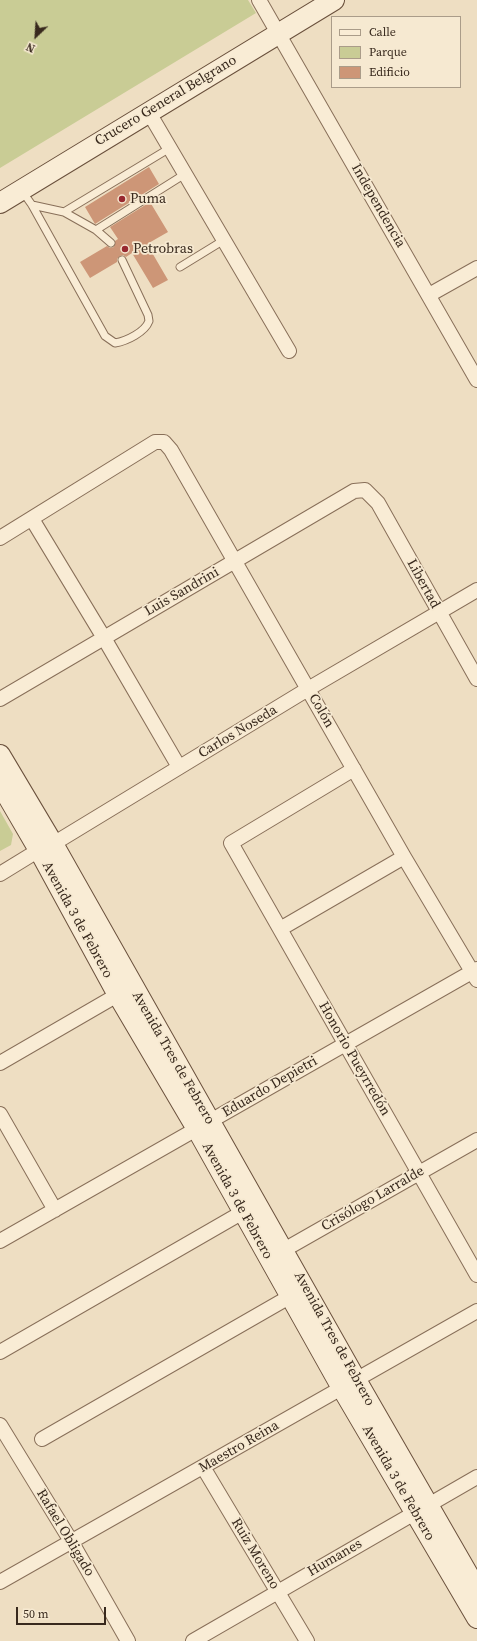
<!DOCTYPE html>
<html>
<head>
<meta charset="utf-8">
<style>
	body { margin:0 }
	#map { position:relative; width:477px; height:1641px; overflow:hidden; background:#eedec2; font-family:"Source Serif 4",serif }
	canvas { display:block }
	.legend { position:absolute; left:331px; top:16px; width:130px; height:72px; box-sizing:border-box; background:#f6e9d1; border:1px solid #aa9c89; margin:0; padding:5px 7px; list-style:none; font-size:12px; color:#38291d }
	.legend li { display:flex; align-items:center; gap:8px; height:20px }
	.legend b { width:20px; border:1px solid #aa9c89 }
	.north { position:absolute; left:16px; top:16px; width:40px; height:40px; -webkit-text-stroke:3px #f6e9d1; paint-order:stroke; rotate:205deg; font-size:11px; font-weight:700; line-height:16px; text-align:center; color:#38291d }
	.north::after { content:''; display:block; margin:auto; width:14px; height:18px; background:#38291d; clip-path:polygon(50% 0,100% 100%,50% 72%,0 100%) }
	.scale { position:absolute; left:16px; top:1607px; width:90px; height:18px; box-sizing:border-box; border:2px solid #38291d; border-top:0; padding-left:5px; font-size:12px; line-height:14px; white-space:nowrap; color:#38291d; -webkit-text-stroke:3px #f6e9d1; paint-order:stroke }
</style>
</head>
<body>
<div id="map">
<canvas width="477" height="1641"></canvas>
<ul class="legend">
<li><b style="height:5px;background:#f9ecd5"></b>Calle</li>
<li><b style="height:11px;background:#c9cc95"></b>Parque</li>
<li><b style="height:11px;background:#cd9677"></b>Edificio</li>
</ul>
<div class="north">N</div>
<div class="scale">50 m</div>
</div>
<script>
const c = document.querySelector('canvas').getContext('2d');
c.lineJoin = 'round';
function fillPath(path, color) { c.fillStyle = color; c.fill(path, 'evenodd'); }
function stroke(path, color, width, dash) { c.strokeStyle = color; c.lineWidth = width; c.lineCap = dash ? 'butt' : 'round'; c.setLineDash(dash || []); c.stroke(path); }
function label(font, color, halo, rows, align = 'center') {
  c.font = font + ' "Source Serif 4",serif'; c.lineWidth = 3.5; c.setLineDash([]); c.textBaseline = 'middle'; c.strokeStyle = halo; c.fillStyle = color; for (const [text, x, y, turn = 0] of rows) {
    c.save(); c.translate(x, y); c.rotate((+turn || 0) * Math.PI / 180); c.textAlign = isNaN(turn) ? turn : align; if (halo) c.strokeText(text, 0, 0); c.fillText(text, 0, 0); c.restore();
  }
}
fillPath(new Path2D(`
	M 0,0 L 248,0 L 256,13 L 0,168 Z
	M 0,811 L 13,834 L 11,845 L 0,851 Z`), '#c9cc95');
fillPath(new Path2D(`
	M 149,167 L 159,184 L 95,224 L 85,207 Z
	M 150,202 L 168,232 L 147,244 L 168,280 L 153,288 L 132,253 L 126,257 L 123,255 L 120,256 L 117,259 L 117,262 L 90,278 L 80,262 L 107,246 L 110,248 L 114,247 L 115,241 L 118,239 L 110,227 Z`), '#cd9677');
const service = new Path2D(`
	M 22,191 L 32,205 L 105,336 L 115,343 C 127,341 145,332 149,321 L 148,315 L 122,260
	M 32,205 L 64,212 L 96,230 L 185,174
	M 64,212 L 170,148
	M 96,230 L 111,243
	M 180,267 L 224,240`);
const minor = new Path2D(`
	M 259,0 L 477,380
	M 148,111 L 289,351
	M 429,295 L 477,268
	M 32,519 L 104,638 L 179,767
	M 0,538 L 155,442 L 164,442 L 171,450 L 404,857 L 477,980
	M 0,699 L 354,491 L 365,490 L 378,503 L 477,679
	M 354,769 L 231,843 L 477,1275
	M 0,874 L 39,850 L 53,844 L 308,689 L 477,590
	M 280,929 L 404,857
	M 0,1063 L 126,990
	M 0,1114 L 55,1210
	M 0,1241 L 477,969
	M 275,1255 L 477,1140
	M 0,1352 L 243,1212
	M 0,1425 L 71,1541 L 128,1641
	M 42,1439 L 291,1296
	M 203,1467 L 307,1641
	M 0,1582 L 477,1311
	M 193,1641 L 477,1477`);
const secondary = new Path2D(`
	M 0,203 L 334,0
	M 0,755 L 53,844 L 356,1380 L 477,1590
	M 0,783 L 39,850 L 118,995 L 197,1129 L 342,1388 L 477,1618`);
stroke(service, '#886f59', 9);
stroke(minor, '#886f59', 16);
stroke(secondary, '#6a503c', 22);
stroke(service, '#f9ecd5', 7);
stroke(minor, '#f9ecd5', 14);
stroke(secondary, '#f9ecd5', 20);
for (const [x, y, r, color] of [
	[122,199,4,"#98282f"],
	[125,249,4,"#98282f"]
]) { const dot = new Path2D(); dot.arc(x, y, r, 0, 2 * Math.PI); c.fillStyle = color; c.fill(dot); stroke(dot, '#f6e9d1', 1.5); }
label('14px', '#38291d', '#f6e9d1', [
	["Crucero General Belgrano",166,101,-31],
	["Independencia",378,206,60],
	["Libertad",423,584,61],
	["Luis Sandrini",182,592,-30],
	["Colón",321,711,60],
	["Carlos Noseda",238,732,-31],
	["Avenida 3 de Febrero",77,920,61],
	["Avenida Tres de Febrero",173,1058,60],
	["Honorio Pueyrredón",354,1059,60],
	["Eduardo Depietri",270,1087,-30],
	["Crisólogo Larralde",373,1199,-30],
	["Avenida 3 de Febrero",237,1201,61],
	["Avenida Tres de Febrero",334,1339,61],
	["Maestro Reina",239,1447,-30],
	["Avenida 3 de Febrero",398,1483,60],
	["Rafael Obligado",65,1533,59],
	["Ruiz Moreno",255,1554,59],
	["Humanes",335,1558,-30]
]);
label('14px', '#38291d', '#f6e9d1', [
	["Puma",130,199],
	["Petrobras",133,249]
], 'left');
</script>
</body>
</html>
